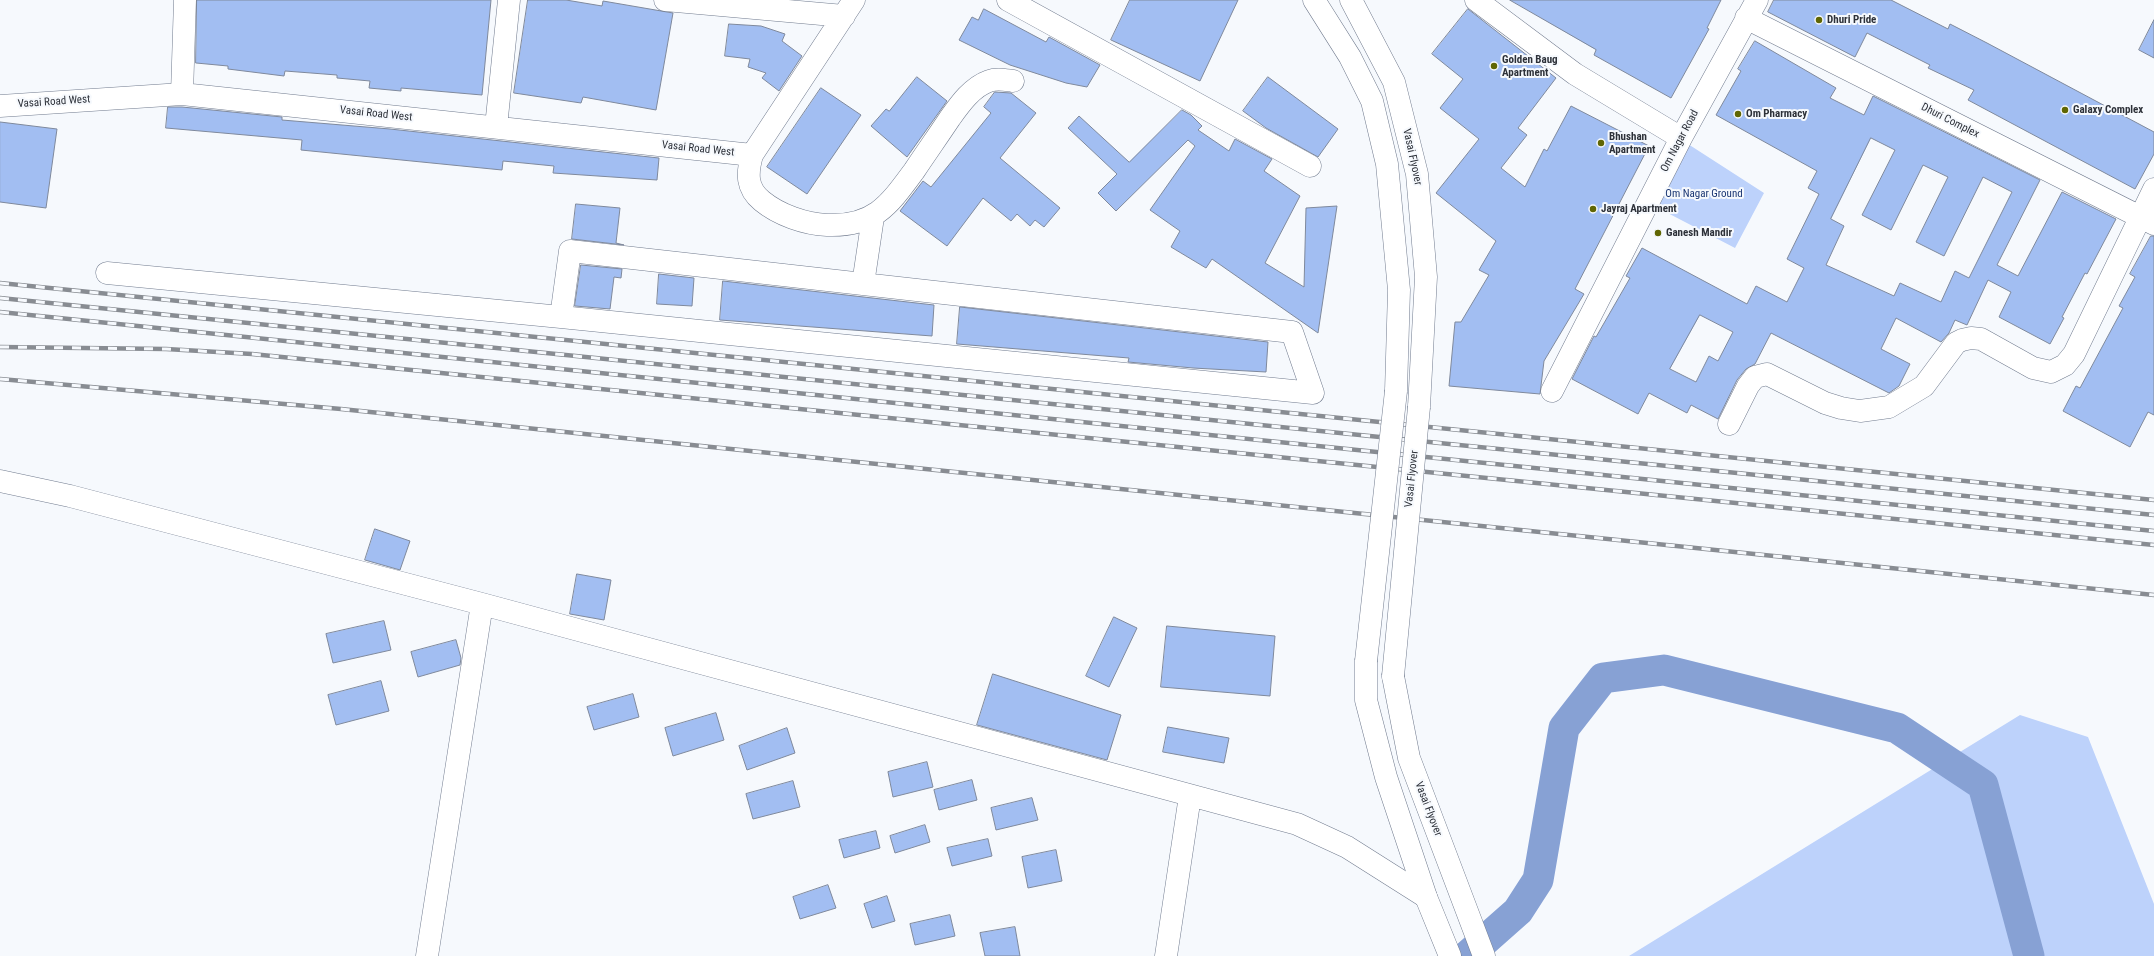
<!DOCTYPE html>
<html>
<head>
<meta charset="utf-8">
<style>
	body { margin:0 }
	canvas { display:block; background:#f6f9fd }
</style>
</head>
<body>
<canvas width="2154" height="956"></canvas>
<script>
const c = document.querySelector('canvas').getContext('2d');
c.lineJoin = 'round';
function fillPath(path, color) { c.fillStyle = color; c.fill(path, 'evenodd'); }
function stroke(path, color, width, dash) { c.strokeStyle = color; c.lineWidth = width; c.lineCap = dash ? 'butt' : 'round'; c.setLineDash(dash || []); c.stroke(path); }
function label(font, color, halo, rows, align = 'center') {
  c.font = font + ' "Roboto Condensed",sans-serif'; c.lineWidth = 4; c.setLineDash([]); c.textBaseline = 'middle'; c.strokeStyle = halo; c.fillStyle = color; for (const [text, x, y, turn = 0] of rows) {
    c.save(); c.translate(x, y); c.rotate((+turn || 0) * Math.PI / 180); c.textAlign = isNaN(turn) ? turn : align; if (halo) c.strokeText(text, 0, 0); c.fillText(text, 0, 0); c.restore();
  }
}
fillPath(new Path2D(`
	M 1688,144 L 1764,193 L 1735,248 L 1658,208 Z
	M 2020,715 L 2088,737 L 2154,904 L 2154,956 L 1629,956 Z`), '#bdd2fb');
stroke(new Path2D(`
	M 1467,956 L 1518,911 L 1538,880 L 1564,728 L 1603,678 L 1664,670 L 1897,728 L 1983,785 L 2029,956`), '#87a1d4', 31);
const building = new Path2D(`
	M 197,0 L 491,0 L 482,95 L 401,88 L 401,91 L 369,88 L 370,81 L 337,78 L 337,75 L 285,71 L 284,76 L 228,69 L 228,66 L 196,63 Z
	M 528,0 L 566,0 L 602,6 L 603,1 L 673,13 L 656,110 L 583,97 L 581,103 L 514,93 Z
	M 1130,0 L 1238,0 L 1200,81 L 1111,40 Z
	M 1510,0 L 1721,0 L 1707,28 L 1709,29 L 1671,98 L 1594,55 L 1596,50 Z
	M 1774,0 L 1891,0 L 1948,29 L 1950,24 L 1987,43 L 2154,132 L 2154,154 L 2135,189 L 1968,100 L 1974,90 L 1928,68 L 1930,65 L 1867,33 L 1855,57 L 1768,12 Z
	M 984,9 L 1046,42 L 1049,37 L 1100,65 L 1087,87 L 1066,83 L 1010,65 L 959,40 L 972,17 L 978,20 Z
	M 1468,9 L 1556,78 L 1518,128 L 1527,135 L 1501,168 L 1525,187 L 1544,149 L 1547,151 L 1571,106 L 1649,146 L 1575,289 L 1584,294 L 1544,361 L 1540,394 L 1449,386 L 1455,322 L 1461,322 L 1489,275 L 1479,270 L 1496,241 L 1436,193 L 1479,139 L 1440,108 L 1463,79 L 1432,54 Z
	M 2154,20 L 2154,58 L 2139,50 Z
	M 729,24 L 761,26 L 785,34 L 782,41 L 802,56 L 779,91 L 762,78 L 766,73 L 748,67 L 750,59 L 725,56 Z
	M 1755,41 L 1836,88 L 1830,98 L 1864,115 L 1873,96 L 2040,180 L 1997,265 L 2018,276 L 2062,192 L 2116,219 L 2087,274 L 2085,273 L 2062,317 L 2064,318 L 2050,344 L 1999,317 L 2011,292 L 1988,280 L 1967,325 L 1955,320 L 1949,333 L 1941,342 L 1896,318 L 1881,349 L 1910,364 L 1899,386 L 1889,393 L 1771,333 L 1755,364 L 1746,369 L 1737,380 L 1718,419 L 1691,405 L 1687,413 L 1649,393 L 1638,414 L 1572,379 L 1594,336 L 1596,337 L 1630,278 L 1626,276 L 1642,248 L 1747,304 L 1756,286 L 1787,302 L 1804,268 L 1787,259 L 1819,194 L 1808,188 L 1817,171 L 1716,115 L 1741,71 L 1738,69 ZM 1871,138 L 1895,150 L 1862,215 L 1891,230 L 1923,165 L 1948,177 L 1916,242 L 1944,256 L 1983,177 L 2012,192 L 1969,278 L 1955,271 L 1941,302 L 1900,283 L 1894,296 L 1826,265 L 1844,226 L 1831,219 ZM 1700,315 L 1733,332 L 1718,361 L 1709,356 L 1696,382 L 1670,369 Z
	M 917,77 L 947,101 L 907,157 L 871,126 L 886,109 L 889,111 Z
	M 1268,77 L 1338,129 L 1318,157 L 1266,128 L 1243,111 Z
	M 821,88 L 861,115 L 807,194 L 767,167 Z
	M 995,92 L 1011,93 L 1036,113 L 1000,158 L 1060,208 L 1044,227 L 1035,220 L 1030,226 L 1017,214 L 1011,221 L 983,198 L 947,246 L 900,211 L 923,181 L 931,187 L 991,113 L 984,107 Z
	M 168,107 L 182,107 L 282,117 L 282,120 L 390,129 L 659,158 L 657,180 L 553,173 L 554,166 L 503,161 L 502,170 L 301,150 L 302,140 L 166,128 Z
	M 1182,110 L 1191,115 L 1202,126 L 1198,130 L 1229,151 L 1235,139 L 1272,159 L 1264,171 L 1300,196 L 1265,263 L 1304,287 L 1306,208 L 1337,206 L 1318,333 L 1212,259 L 1206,268 L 1171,247 L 1180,231 L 1150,210 L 1195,146 L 1188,140 L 1116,211 L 1098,193 L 1117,174 L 1068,128 L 1079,116 L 1129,162 Z
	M 0,122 L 57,129 L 46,208 L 0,202 Z
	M 576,204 L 620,208 L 616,243 L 624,245 L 572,239 Z
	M 2151,236 L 2154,236 L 2154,415 L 2148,412 L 2130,447 L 2063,411 L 2076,386 L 2080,388 L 2123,308 L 2119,306 L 2135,277 L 2130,274 Z
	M 581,265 L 622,269 L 621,278 L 614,277 L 610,309 L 575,306 Z
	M 659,274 L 694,278 L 692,306 L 657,304 Z
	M 723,281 L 934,305 L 932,336 L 720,320 Z
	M 960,307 L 1268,342 L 1266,372 L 1193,368 L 1128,362 L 1129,358 L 957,344 Z
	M 375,529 L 410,541 L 400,570 L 365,560 Z
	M 577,574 L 611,580 L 604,620 L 570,614 Z
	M 1114,617 L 1137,628 L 1109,687 L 1086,676 Z
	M 384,621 L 391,650 L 333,663 L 326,634 Z
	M 1167,626 L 1275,636 L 1270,696 L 1161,687 Z
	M 456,640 L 461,658 L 460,665 L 418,677 L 411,652 Z
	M 993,674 L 1121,715 L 1107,760 L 977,725 Z
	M 381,681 L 389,711 L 336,725 L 328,695 Z
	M 633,694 L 639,717 L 594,730 L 587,707 Z
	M 716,713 L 724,740 L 673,756 L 665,728 Z
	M 1168,727 L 1229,738 L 1224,763 L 1163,752 Z
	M 787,728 L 795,753 L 747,770 L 739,746 Z
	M 927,762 L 933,787 L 893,797 L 888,772 Z
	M 972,780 L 977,800 L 939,810 L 934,790 Z
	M 793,781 L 800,807 L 753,819 L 746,794 Z
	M 1032,798 L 1038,820 L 996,830 L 991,808 Z
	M 925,825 L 930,842 L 895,853 L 890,836 Z
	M 876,831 L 880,848 L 844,858 L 839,840 Z
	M 988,839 L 992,856 L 952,866 L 947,848 Z
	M 1056,850 L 1062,881 L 1028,888 L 1022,857 Z
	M 828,885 L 836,908 L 800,919 L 793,897 Z
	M 887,896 L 895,921 L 872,928 L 864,904 Z
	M 950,915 L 955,936 L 915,945 L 910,924 Z
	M 1015,927 L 1020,956 L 985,956 L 980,933 Z`);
fillPath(building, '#a2bef2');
stroke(building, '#7f899c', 1);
const minor = new Path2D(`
	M 665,0 L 844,16
	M 854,0 L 752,155 C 747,173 746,188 762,201 C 779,215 805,224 827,225 C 874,227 889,205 914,171 C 926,153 938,136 950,118 C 960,104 972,87 989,81 C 997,78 1005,80 1013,81
	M 1008,0 L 1310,166
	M 1476,0 L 1575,74 L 1681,138
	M 1746,18 L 2154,224
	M 182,94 L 185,0
	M 0,106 L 182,94 L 752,155
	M 496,127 L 509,0
	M 107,273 L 561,317
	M 863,284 L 570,251 L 561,317 L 1313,393 L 1292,332 L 863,284 L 873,217
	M 1552,391 L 1681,138 L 1757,0
	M 1729,424 L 1748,386 L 1755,377 L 1767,374 L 1825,403 L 1841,408 L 1860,411 L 1889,407 L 1924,386 L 1956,343 L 1962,340 L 1971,338 L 1981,339 L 2033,368 L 2051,372 L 2065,365 L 2074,354 L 2154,189
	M 0,481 L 70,496 L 482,604 L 1297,824 L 1347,847 L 1426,897
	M 427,956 L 482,604
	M 1166,956 L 1190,796`);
const major = new Path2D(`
	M 1314,0 L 1350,57 L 1372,101 L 1387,164 L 1399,290 L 1396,391
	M 1351,0 L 1394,82 L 1417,174 L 1426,277 L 1419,407
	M 1366,661 L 1366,700 L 1386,777 L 1426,897 L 1450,956
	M 1393,676 L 1409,758 L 1484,956`);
stroke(minor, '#727c8f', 23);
stroke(major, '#727c8f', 23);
stroke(minor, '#fff', 22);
stroke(major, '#fff', 22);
const rail = new Path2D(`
	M 0,283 L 2154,500
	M 0,298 L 2154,515
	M 0,312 L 2154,531
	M 0,347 L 166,349 L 252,354 L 2154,545
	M 0,379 L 341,409 L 2154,595`);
stroke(rail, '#888c92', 4.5);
stroke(rail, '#f6f9fd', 3, [9]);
const majorBridge = new Path2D(`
	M 1366,661 L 1396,391
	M 1393,676 L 1419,407`);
stroke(majorBridge, '#727c8f', 23, []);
stroke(majorBridge, '#fff', 22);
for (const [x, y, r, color] of [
	[1819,20,4,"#606603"],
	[1494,66,4,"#606603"],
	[2065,110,4,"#606603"],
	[1738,114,4,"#606603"],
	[1601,143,4,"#606603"],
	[1593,209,4,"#606603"],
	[1658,233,4,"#606603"]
]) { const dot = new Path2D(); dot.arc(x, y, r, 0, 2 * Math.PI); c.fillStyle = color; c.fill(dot); stroke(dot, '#f6f9fd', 1.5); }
label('bold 11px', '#2d3139', '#f6f9fd', [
	["Dhuri Pride",1827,20],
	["Golden Baug",1502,60],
	["Apartment",1502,73],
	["Galaxy Complex",2073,110],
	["Om Pharmacy",1746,114],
	["Bhushan",1609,137],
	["Apartment",1609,150],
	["Jayraj Apartment",1601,209],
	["Ganesh Mandir",1666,233]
], 'left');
label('11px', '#2d3139', '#f6f9fd', [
	["Vasai Road West",54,102,-4],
	["Vasai Road West",376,114,6],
	["Dhuri Complex",1950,121,27],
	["Om Nagar Road",1680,141,-62],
	["Vasai Road West",698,149,6],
	["Vasai Flyover",1412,157,78],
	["Vasai Flyover",1412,479,-84],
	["Vasai Flyover",1428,809,69]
]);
label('11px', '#1a3673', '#f6f9fd', [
	["Om Nagar Ground",1704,194]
]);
</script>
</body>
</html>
